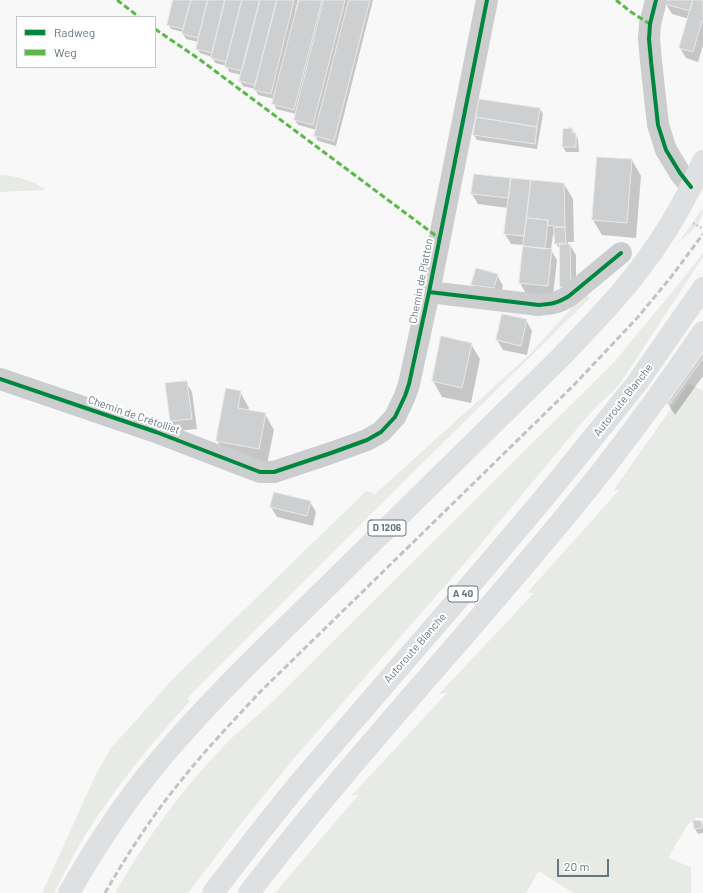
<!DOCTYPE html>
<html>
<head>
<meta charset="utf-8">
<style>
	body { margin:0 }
	#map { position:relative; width:703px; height:893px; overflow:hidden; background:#f8f8f8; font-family:Barlow,sans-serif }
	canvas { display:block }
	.legend { position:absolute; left:16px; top:16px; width:140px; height:52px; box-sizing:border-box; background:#fff; border:1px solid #c2c8cc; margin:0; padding:5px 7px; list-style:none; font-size:12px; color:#66767f }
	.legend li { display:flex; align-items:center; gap:8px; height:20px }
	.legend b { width:20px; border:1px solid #c2c8cc }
	.scale { position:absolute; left:557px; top:859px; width:52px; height:18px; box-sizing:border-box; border:2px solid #66767f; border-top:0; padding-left:5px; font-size:12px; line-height:14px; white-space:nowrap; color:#66767f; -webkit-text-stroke:3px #fff; paint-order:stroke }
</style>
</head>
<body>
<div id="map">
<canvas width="703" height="893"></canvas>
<ul class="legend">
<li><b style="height:5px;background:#00873e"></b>Radweg</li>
<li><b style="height:5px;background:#58b947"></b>Weg</li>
</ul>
<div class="scale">20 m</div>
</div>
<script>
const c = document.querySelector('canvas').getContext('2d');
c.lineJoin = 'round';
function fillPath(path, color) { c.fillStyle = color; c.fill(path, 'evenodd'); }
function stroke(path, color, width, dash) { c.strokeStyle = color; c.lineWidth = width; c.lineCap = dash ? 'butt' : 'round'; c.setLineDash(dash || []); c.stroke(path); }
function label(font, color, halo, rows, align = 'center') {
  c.font = font + ' Barlow,sans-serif'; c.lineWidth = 4; c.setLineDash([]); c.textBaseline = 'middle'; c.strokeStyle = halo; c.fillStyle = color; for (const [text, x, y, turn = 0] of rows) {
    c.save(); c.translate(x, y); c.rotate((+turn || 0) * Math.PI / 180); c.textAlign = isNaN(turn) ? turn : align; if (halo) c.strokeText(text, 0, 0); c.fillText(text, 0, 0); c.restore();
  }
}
fillPath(new Path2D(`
	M 0,175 C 17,176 32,180 46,190 L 0,192 Z
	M 703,208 C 703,224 689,233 678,243 Z
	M 703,253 L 703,257 L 619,385 L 591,412 L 465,563 L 296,756 L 243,821 L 188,893 L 115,893 C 145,841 181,790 224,746 C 237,732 253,720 267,707 L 614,362 L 673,291 Z
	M 585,293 L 590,298 L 386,499 L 187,698 L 190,701 C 151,743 115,788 84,837 C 73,855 64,874 54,893 L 42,893 L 96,774 L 111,748 L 172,680 L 366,491 L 375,494 L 529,355 Z
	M 689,383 L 703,391 L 703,818 L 696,818 L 688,824 L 668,858 L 691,867 L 691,893 L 573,893 L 539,871 L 526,893 L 275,893 L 359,794 L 351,796 L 447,693 L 439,694 L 534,593 L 527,593 L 619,490 L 613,491 Z`), '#e8eae6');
fillPath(new Path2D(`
	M 174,0 L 298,0 L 295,11 L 297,11 L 300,0 L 373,0 L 336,146 L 318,141 L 315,136 L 317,130 L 298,125 L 295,120 L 296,114 L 276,109 L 274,104 L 275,99 L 258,95 L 255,89 L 243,86 L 240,81 L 242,75 L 229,72 L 227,66 L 215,63 L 212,57 L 200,53 L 197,49 L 198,42 L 186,39 L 183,34 L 183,32 L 171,29 L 168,24 Z
	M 667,0 L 698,0 L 703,1 L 703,45 L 698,62 L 686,58 L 680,48 L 689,19 L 672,14 L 666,4 Z
	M 540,109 L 543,114 L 537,149 L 477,140 L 474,135 Z
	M 572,129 L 578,139 L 579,152 L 566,152 L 563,147 Z
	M 632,160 L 641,176 L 636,238 L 602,235 L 593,220 Z
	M 531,181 L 564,184 L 573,199 L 574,242 L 568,242 L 568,245 L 570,245 L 576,255 L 576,297 L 567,297 L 561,286 L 561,248 L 559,248 L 556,243 L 555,235 L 553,235 L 551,250 L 557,260 L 553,296 L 526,294 L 520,283 L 524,245 L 511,244 L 505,234 L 508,208 L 478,204 L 472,194 Z
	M 497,275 L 503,286 L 499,298 L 478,295 L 472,285 Z
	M 526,320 L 532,331 L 527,355 L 503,350 L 497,340 Z
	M 471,344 L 480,359 L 471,403 L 442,397 L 433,381 Z
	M 703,355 L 703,376 L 675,415 L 668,404 Z
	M 186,382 L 192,392 L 197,429 L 177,431 L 171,421 L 166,384 Z
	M 240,392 L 249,408 L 248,411 L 265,414 L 274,430 L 267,464 L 226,456 L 217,441 Z
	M 310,502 L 316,512 L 313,526 L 277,517 L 271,507 Z
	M 694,821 L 701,822 L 703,825 L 703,833 L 698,834 L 695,829 Z`), '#0003');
const building = new Path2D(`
	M 173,0 L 191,0 L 183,29 L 167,25 Z
	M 191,0 L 208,0 L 198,38 L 182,34 Z
	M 208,0 L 225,0 L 212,53 L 196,49 Z
	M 225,0 L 242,0 L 226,62 L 211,58 Z
	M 242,0 L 260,0 L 242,71 L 225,67 Z
	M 260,0 L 277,0 L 255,85 L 239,81 Z
	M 277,0 L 294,0 L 271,94 L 254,90 Z
	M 299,0 L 322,0 L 294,110 L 272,104 Z
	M 324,0 L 345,0 L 313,125 L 294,120 Z
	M 349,0 L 370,0 L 334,141 L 314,136 Z
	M 666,0 L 693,0 L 690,11 L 665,4 Z
	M 693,0 L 703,0 L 703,21 L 702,21 L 693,52 L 679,48 Z
	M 479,99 L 540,108 L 537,127 L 476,117 Z
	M 476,117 L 537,127 L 535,144 L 473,135 Z
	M 572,128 L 572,133 L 576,133 L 576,147 L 562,147 L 563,129 Z
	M 597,157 L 632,159 L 627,223 L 592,220 Z
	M 474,174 L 511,178 L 509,198 L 471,194 Z
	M 511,178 L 531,180 L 524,236 L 504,234 Z
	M 531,180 L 564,183 L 565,227 L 554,227 L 554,226 L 547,225 L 548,220 L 527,218 Z
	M 527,218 L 548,220 L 545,249 L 523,246 Z
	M 554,227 L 565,227 L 566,243 L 555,244 Z
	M 560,244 L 570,244 L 571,287 L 560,287 Z
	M 523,246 L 552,249 L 548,286 L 519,283 Z
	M 476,268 L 498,274 L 494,288 L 471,285 Z
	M 502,314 L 527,319 L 521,346 L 496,340 Z
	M 441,336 L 472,343 L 462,388 L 432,381 Z
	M 703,353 L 703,358 L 669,405 L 667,404 Z
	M 187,381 L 192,419 L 170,421 L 165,383 Z
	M 226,388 L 241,391 L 238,408 L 266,413 L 259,449 L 216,441 Z
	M 274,492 L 311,501 L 307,516 L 270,507 Z
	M 693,820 L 702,821 L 702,828 L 694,829 Z`);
fillPath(building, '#cdcfd0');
stroke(building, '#e8e8e8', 1);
stroke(new Path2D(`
	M 693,223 L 703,229`), '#c9cacb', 2.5, [2, 2]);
stroke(new Path2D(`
	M 656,0 L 650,24 L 649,39 L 651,61 L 658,125 L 666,150 L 680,173 L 691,187
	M 429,292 L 539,305 C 552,304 558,303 569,296 L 621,253
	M 0,379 L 156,432 L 260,472 L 274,472 L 331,453 L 367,440 L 381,432 L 395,417 L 405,396 L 409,384 L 429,292 L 487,0`), '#cbcdce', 22);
stroke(new Path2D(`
	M 69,893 C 95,847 124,803 157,763 C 210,699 272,641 331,583 C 407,508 484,433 561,357 C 587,329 615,302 638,271 C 664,238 686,200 703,161`), '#dfe0e1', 22);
stroke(new Path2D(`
	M 213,893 L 260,832 L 296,787 L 484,569 L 544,498 L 605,423 L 637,383 L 703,288
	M 249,893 C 351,759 467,637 573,507 C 619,451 662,392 703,332`), '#dfe0e1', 22);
stroke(new Path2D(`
	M 105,893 C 128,853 154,813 184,777 C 208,747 235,719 261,691 L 573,386 L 638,317 L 671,277 L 703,234`), '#c2c3c4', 3, [6, 3]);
stroke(new Path2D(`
	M 117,0 L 139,17
	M 616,0 L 631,12 L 650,24
	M 155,29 L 199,59 L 439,238`), '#58b947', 3, [6, 3]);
stroke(new Path2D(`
	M 656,0 L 650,24 L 649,39 L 651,61 L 658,125 L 666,150 L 680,173 L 691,187
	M 429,292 L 539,305 C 552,304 558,303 569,296 L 621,253
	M 0,379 L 156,432 L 260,472 L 274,472 L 331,453 L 367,440 L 381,432 L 395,417 L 405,396 L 409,384 L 429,292 L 487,0`), '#00873e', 4);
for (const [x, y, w] of [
	[387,528,38],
	[463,594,30]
]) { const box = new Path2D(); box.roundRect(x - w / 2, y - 8, w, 16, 3); c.fillStyle = '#fff'; c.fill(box); stroke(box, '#66767f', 1); }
label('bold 10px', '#66767f', null, [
	["D 1206",387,528],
	["A 40",463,594]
]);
label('11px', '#66767f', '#fff', [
	["Chemin de Platton",421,281,-79],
	["Autoroute Blanche",623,400,-52],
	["Chemin de Crétolliet",134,415,19],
	["Autoroute Blanche",415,648,-49]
]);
</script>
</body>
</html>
